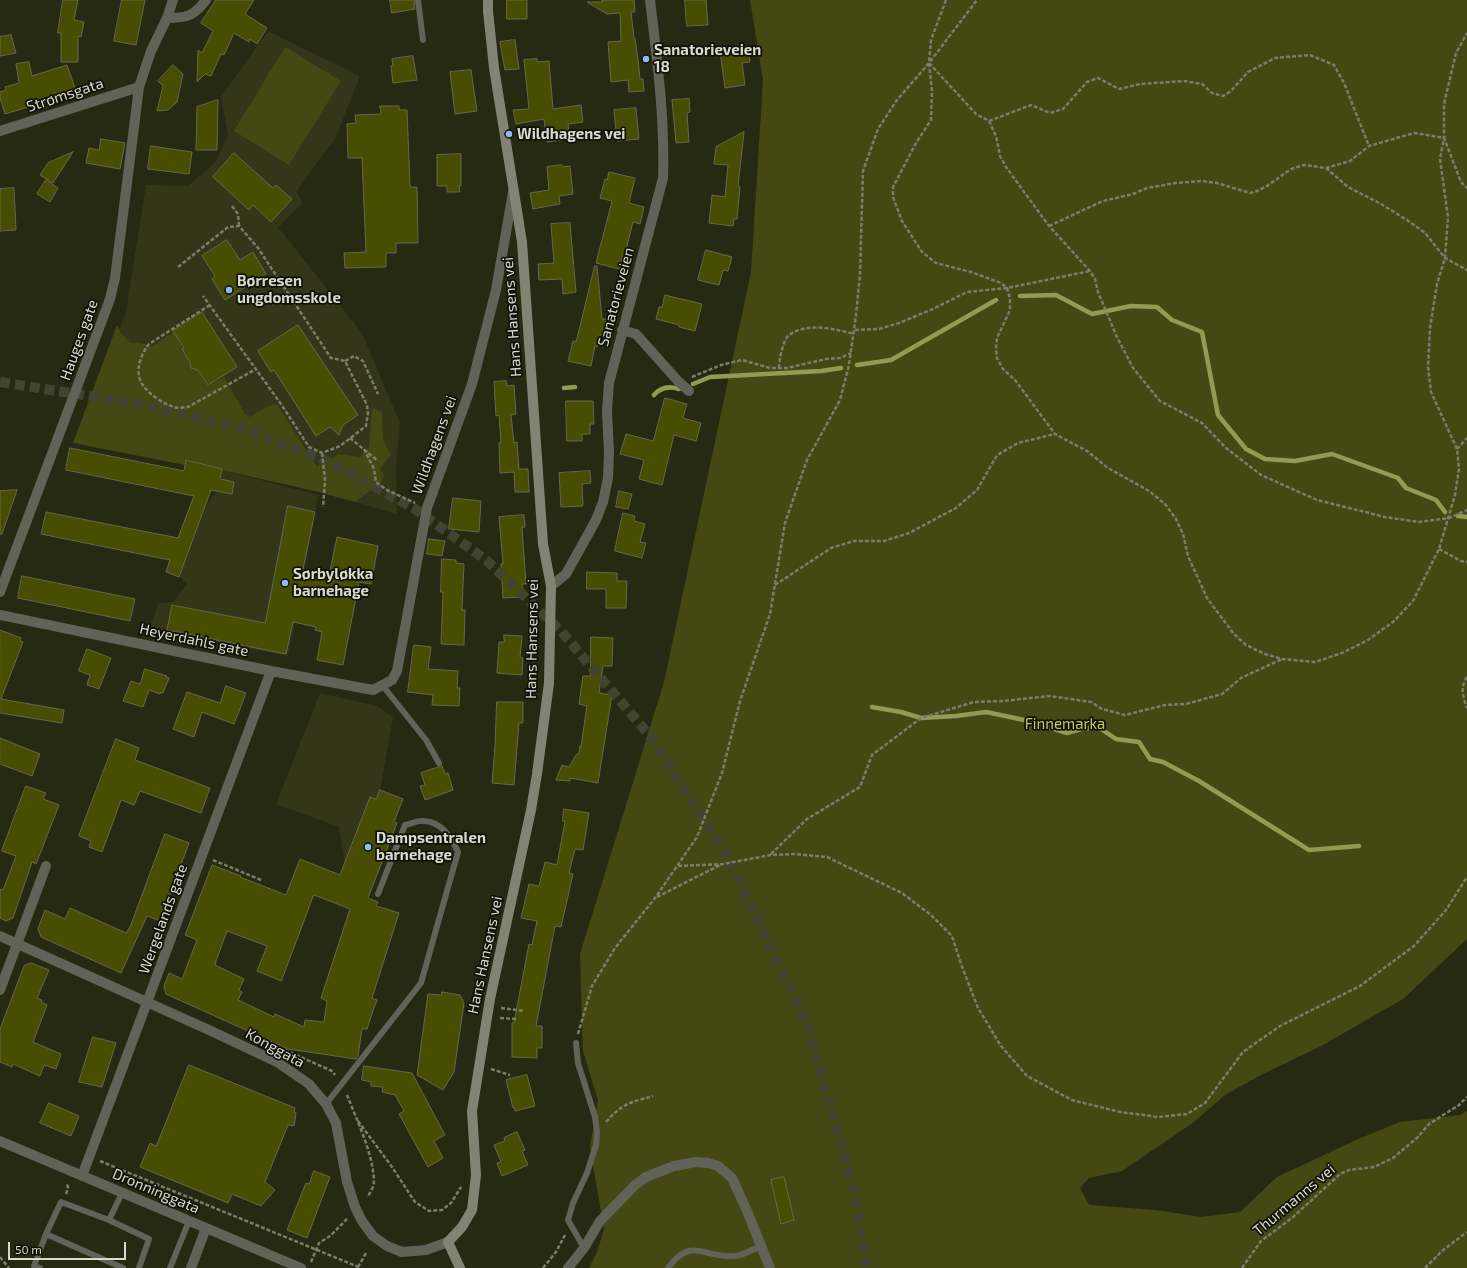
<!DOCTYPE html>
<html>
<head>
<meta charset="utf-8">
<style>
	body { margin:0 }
	#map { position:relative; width:1467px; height:1268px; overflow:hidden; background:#272a13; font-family:"Exo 2",sans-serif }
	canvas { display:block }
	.scale { position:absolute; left:8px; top:1242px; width:118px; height:18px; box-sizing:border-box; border:2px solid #d7dacc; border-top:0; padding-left:5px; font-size:12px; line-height:14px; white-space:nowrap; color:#d7dacc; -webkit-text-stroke:3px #101108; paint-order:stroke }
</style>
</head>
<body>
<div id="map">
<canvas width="1467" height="1268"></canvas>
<div class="scale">50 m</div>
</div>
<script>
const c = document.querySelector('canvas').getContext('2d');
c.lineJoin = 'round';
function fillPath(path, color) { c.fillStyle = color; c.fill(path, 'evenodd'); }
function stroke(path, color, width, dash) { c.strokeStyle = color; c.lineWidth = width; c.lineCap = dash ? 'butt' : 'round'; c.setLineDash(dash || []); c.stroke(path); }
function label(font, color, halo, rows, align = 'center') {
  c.font = font + ' "Exo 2",sans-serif'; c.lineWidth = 3.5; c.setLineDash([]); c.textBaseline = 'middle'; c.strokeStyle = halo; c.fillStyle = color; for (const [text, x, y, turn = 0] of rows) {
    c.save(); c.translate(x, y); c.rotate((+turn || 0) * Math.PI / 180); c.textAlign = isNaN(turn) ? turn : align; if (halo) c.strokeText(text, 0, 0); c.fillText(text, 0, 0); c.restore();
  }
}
fillPath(new Path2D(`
	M 268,31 L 360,76 L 336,137 L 296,192 L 303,202 L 278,227 L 362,333 L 400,423 L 396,466 L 397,514 L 319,492 L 80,434 L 126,312 L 146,185 L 188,186 L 215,163 L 228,135 L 221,97 Z
	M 222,470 L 318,495 L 288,656 L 150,630 L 158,603 L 173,602 L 187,584 L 179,576 L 207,504 L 218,491 Z
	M 320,693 L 377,706 L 393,717 L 380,791 L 392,821 L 397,823 L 377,876 L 345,865 L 339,827 L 276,804 Z`), '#333619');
fillPath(new Path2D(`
	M 750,0 L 1467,0 L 1467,939 L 1403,999 L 1323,1045 L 1259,1076 L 1225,1095 L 1194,1122 L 1122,1171 L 1089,1178 L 1080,1188 L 1089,1205 L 1156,1210 L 1201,1217 L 1240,1212 L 1277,1177 L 1356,1140 L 1400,1122 L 1460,1115 L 1467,1111 L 1467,1268 L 589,1268 L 597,1252 L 604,1229 L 590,1147 L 598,1100 L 583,1051 L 580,954 L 664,682 L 751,272 L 763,80 Z
	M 285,47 L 341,81 L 289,165 L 234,131 Z
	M 117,325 L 121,333 L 130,343 L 140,343 L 152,346 L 174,332 L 191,363 L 197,368 L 208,386 L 224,377 L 245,414 L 250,417 L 273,404 L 278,406 L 317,467 L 332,459 L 338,454 L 360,457 L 369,447 L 372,409 L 382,411 L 383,440 L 391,455 L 380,468 L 381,471 L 384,475 L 382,481 L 355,502 L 319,492 L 222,470 L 187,459 L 185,465 L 73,443 Z`), '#444913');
stroke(new Path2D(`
	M 1020,296 L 1056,295 L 1092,314 L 1131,306 L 1157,307 L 1172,320 L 1202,332 L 1218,415 L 1246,449 L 1265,459 L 1295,461 L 1332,454 L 1398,478 L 1406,488 L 1436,500 L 1445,512
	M 857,365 L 891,360 L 996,300
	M 693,384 L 710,377 L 821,371 L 841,368
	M 564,388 L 575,387
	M 654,395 C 661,387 670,386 679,389
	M 1458,516 L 1467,517
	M 872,707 L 901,712 L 921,718 L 956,716 L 986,712 L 1029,721 L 1067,733 L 1081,729 L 1098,727 L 1116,739 L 1139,742 L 1150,759 L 1163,762 L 1199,781 L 1309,850 L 1359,846`), '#929a54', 4.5);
const building = new Path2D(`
	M 63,0 L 78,0 L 74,20 L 84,22 L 81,37 L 78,36 L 78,62 L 61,62 L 61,33 L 58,33 Z
	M 122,0 L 145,0 L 136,45 L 114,41 Z
	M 216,0 L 254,0 L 245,14 L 267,28 L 257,44 L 250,39 L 249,42 L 234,33 L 224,55 L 221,54 L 211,76 L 205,74 L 197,82 L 198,50 L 202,53 L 213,31 L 201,23 Z
	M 390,0 L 414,0 L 415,9 L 392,13 Z
	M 507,0 L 527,0 L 527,19 L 507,19 Z
	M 602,0 L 634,0 L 635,12 L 631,12 L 634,38 L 635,38 L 638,59 L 640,79 L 643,79 L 644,91 L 629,92 L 628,80 L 611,82 L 608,42 L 621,41 L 620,13 L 607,14 L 587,2 L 602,2 Z
	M 685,0 L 706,0 L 708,25 L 687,26 Z
	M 11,35 L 16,53 L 0,56 L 0,37 Z
	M 515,40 L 519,69 L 505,70 L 500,42 Z
	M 748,48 L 750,62 L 742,63 L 745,85 L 725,88 L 720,52 Z
	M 413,56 L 417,80 L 393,83 L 391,66 L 393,65 L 392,59 Z
	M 537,59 L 537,62 L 549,61 L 553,109 L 581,105 L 583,122 L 568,124 L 570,139 L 547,142 L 544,119 L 516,124 L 513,110 L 529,109 L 524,60 Z
	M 29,62 L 32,76 L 67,65 L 76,91 L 73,91 L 74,93 L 5,114 L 0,98 L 0,92 L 6,90 L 5,87 L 19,83 L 16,64 Z
	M 173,65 L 183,74 L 177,102 L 168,110 L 157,111 L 163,86 L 158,81 Z
	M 471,70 L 477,111 L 455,114 L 450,72 Z
	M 689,99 L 690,112 L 687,113 L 689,142 L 676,143 L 672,100 Z
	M 218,100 L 217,150 L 196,150 L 197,107 Z
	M 380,106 L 399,106 L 399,110 L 407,110 L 410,187 L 417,187 L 418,243 L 396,243 L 396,253 L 386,253 L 386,267 L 345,268 L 344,253 L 366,252 L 362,158 L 348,158 L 347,124 L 356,123 L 355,115 L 381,114 Z
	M 636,108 L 639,139 L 617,141 L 614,110 Z
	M 744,132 L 738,186 L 740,187 L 737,219 L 734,219 L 733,226 L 709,223 L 712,195 L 725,197 L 728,165 L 714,164 L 716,147 Z
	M 101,139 L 125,143 L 120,169 L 86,163 L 89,148 L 99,150 Z
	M 151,146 L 192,152 L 189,174 L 148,169 Z
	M 73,152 L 53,183 L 40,175 L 48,163 Z
	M 234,153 L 273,188 L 276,185 L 292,199 L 271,222 L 253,205 L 249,210 L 213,177 Z
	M 461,154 L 461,186 L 459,186 L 460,192 L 447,192 L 447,186 L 437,186 L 437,155 Z
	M 562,165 L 563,167 L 570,166 L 573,194 L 559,196 L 560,204 L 533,209 L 530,193 L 549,190 L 547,167 Z
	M 609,172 L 635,178 L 629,203 L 644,207 L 640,224 L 633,222 L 625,254 L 623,254 L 619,269 L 596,263 L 612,201 L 600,198 L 605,179 L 607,180 Z
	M 46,180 L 58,188 L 50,202 L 37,194 Z
	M 14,188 L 16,230 L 0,231 L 0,189 Z
	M 570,223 L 576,292 L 563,294 L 562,279 L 539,280 L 538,264 L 554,263 L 551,224 Z
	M 227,240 L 240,260 L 253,252 L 266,274 L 225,300 L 212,279 L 215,276 L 202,256 Z
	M 706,250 L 732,257 L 728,271 L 723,270 L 719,285 L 698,280 Z
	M 595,266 L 597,266 L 602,319 L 611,319 L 607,336 L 600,335 L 597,347 L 595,346 L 591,366 L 568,361 L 573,341 L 576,341 Z
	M 665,295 L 702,304 L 695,331 L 679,327 L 679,325 L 656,319 L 659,307 L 662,307 Z
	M 202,312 L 237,367 L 208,385 L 198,370 L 191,368 L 190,362 L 182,349 L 184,348 L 173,331 Z
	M 298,325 L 358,415 L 343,425 L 339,435 L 330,427 L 316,436 L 274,370 L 271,372 L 258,351 Z
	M 506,381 L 507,386 L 514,385 L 516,414 L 511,415 L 514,443 L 517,442 L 519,469 L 528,469 L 529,492 L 515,492 L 514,472 L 500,473 L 499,443 L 501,443 L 499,415 L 496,416 L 494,382 Z
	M 665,398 L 687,404 L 683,418 L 701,423 L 696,441 L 674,435 L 662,485 L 639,479 L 644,460 L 620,454 L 626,434 L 653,441 Z
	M 566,401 L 593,401 L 594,424 L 590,424 L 590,434 L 582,434 L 582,441 L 567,441 Z
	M 70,448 L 184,471 L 186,460 L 222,469 L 220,479 L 234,482 L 232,494 L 211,490 L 179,577 L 166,572 L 170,560 L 41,534 L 46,512 L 178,538 L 194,496 L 66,470 Z
	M 590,471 L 591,483 L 582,484 L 583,506 L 561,507 L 559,473 Z
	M 17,490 L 2,534 L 0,534 L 0,491 Z
	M 619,491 L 632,494 L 628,509 L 616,507 Z
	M 453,498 L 481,501 L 479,532 L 449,529 Z
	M 288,506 L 315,512 L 302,574 L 326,579 L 326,575 L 329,576 L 337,537 L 378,546 L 371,584 L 359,582 L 343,665 L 317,660 L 322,632 L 315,630 L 316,627 L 293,622 L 286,654 L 167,630 L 172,605 L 265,623 Z
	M 623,513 L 635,516 L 634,521 L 645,524 L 640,542 L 646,543 L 642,558 L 615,551 Z
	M 524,515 L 525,527 L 522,527 L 523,542 L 526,584 L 522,584 L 523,597 L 503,598 L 501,564 L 503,564 L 499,517 Z
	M 429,539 L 445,541 L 442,556 L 427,554 Z
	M 442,559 L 456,560 L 456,563 L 464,564 L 462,610 L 465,610 L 464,645 L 441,644 L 443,592 L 441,592 Z
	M 587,572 L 617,573 L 617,581 L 627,581 L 626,608 L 606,608 L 606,589 L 587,589 Z
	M 22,576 L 135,599 L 130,621 L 18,598 Z
	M 0,630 L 21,638 L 20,641 L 23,642 L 1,699 L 64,710 L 62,723 L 0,713 Z
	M 504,635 L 522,636 L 520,657 L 523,658 L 522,675 L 497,673 L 499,642 L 504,642 Z
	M 591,637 L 613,638 L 612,666 L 603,666 L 599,693 L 612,695 L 598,783 L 570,778 L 570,781 L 556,780 L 562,765 L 569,767 L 576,755 L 579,753 L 580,746 L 581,746 L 587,706 L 579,704 L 583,676 L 590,676 Z
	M 414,645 L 431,647 L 428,669 L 458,671 L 457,688 L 460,688 L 459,706 L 432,705 L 433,695 L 408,692 Z
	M 87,649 L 111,658 L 99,689 L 87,685 L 90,675 L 79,671 Z
	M 145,669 L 167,676 L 166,677 L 169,678 L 163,693 L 161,692 L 160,694 L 149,690 L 143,707 L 123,701 L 131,681 L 140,684 Z
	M 226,686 L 246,693 L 234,724 L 202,712 L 194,737 L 173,729 L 187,692 L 220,703 Z
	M 497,702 L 523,702 L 523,723 L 519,723 L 514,785 L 492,783 L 495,746 Z
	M 0,738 L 40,754 L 32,776 L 0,764 Z
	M 116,739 L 139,748 L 135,760 L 210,788 L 201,813 L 140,791 L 134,805 L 121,800 L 102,852 L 89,847 L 91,841 L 79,836 Z
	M 442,766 L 445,774 L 448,773 L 453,790 L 425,800 L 420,786 L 425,785 L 421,773 Z
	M 26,786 L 46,793 L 43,799 L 59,805 L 36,864 L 32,862 L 13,918 L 6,921 L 0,918 L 0,889 L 3,890 L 16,856 L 2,851 Z
	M 380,790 L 403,799 L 394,822 L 397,823 L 368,898 L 378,902 L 376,906 L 399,913 L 372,998 L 377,1000 L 374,1008 L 367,1029 L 362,1029 L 358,1056 L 356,1059 L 288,1049 L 166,994 L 164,986 L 169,973 L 182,979 L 197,940 L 185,935 L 212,865 L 241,876 L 240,877 L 286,895 L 300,859 L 340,875 L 370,797 L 376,799 ZM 314,895 L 350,909 L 321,998 L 327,1001 L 324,1022 L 305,1020 L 304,1027 L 275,1014 L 274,1017 L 238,1000 L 242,992 L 239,990 L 244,979 L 215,965 L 215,964 L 227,931 L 267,946 L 257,971 L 281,981 Z
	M 564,809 L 589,813 L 583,850 L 575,849 L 569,873 L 573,874 L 561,927 L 555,926 L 536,1026 L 542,1026 L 542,1048 L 537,1048 L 537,1058 L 512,1057 L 512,1023 L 514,1023 L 529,944 L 532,945 L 537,921 L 521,918 L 529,884 L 539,886 L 545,862 L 557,865 L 565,821 L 563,821 Z
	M 165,834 L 189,843 L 160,921 L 147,916 L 121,973 L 41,937 L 38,929 L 45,910 L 65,919 L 70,908 L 126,933 L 130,927 Z
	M 31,963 L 49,970 L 37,998 L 42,1000 L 41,1002 L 47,1005 L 33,1042 L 61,1054 L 56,1069 L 44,1065 L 40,1076 L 13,1064 L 12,1067 L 0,1062 L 0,1029 L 24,966 Z
	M 442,992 L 460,995 L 464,1003 L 454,1072 L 443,1090 L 417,1075 L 428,994 L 441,995 Z
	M 93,1037 L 116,1043 L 102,1087 L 79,1082 Z
	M 189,1065 L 295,1108 L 294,1112 L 296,1113 L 294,1126 L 288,1125 L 265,1182 L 275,1190 L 261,1206 L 232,1194 L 228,1203 L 140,1167 L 150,1143 L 156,1146 Z
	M 364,1066 L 412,1073 L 445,1135 L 434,1141 L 443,1158 L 428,1167 L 399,1114 L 404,1111 L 395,1095 L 382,1092 L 383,1087 L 371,1086 L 371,1082 L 362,1080 Z
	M 527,1075 L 535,1106 L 515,1111 L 514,1107 L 513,1108 L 506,1080 Z
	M 49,1103 L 79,1116 L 71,1136 L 40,1123 Z
	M 517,1132 L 525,1150 L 522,1151 L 528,1165 L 502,1176 L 497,1163 L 501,1162 L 494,1145 L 505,1141 L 504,1138 Z
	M 314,1171 L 330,1177 L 307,1238 L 287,1230 L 306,1183 L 309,1184 Z
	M 784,1177 L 794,1220 L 781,1224 L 771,1180 Z`);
fillPath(building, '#484e01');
stroke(building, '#64684f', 1);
stroke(new Path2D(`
	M 0,382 L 134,403 L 237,427 L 325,460 L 415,509 L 486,560 L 561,631 L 650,736 L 729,859 L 807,1024 L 855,1196 L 867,1268`), '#41442f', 10, [10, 5]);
stroke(new Path2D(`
	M 946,0 L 931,40 L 929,63 L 932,91 L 931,120 L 916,143 L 893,187 L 893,197 L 902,221 L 922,252 L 936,263 L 971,272 L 1001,283 L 1007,288 L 1010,299 L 1010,310 L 997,338 L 996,349 L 997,358 L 1003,369 L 1015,380 L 1055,434 L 1087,451 L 1108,468 L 1149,491 L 1165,504 L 1176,519 L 1183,534 L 1188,556 L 1207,598 L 1234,634 L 1246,645 L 1265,654 L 1282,659 L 1315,662 L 1342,653 L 1368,640 L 1393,622 L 1413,601 L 1439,549 L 1455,495 L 1459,469 L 1457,449 L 1431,392 L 1428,367 L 1430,328 L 1437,284 L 1445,258 L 1448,217 L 1440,159 L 1444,138 L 1444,104 L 1456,53 L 1467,33
	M 929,63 L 976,114 L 989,121 L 996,136 L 1000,156 L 1006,167 L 1049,226 L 1090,271 L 1095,279 L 1098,292 L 1117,337 L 1133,368 L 1160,401 L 1202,423 L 1226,448 L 1261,475 L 1317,500 L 1385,517 L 1419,522 L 1449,518 L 1467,510
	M 989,121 L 1031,105 L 1050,113 L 1063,109 L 1087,82 L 1098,78 L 1119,89 L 1140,84 L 1184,81 L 1202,84 L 1212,93 L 1223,96 L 1231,91 L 1248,72 L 1275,58 L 1310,55 L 1334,65 L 1344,83 L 1369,146
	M 1326,168 L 1348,187 L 1381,204 L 1407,220 L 1425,233 L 1445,258 L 1467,270
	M 232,206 L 238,214 L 239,226
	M 1049,226 L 1103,201 L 1133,194 L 1147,188 L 1176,183 L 1202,181 L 1217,183 L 1250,193 L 1257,191 L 1267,186 L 1291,169 L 1304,165 L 1326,168 L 1350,161 L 1369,146 L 1400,137 L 1415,133 L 1444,138 L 1461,182 L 1467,188
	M 178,267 L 228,227 L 239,226 L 258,248 L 331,358 L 345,361 L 367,405 L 368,413 L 366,426 L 340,446 L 322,453 L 309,447 L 281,404 L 203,296
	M 210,305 L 149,344 C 141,354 135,370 141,382 C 146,393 167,407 179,408 C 182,408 185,407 188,407 L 256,369
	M 855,330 L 879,329 L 899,323 L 933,309 L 967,292 L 1007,288 L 1090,271
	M 345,361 L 354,356 L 363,361 L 378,394
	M 779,368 C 779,360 783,340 789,335 C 807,322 835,329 854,334
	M 692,377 L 721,365 L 742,360 L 770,368 L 787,368 L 826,359 L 840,358 L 851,353
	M 350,438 L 378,461
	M 364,449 L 374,469 L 376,482 L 387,490 L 415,503
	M 1457,449 L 1467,438
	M 322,453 L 325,480 L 323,507
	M 1439,549 L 1461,561 L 1467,562
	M 775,585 L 831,548 L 854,541 L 884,541 L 909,533 L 956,508 L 977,490 L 997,455 L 1018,443 L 1055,434
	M 1467,677 C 1460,687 1463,698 1467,708
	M 771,854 L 807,819 L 860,787 L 872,755 L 921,718 L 974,702 L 1003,701 L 1050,696 L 1091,702 L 1102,709 L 1125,715 L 1165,705 L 1186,704 L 1222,694 L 1241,678 L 1282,659
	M 213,860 L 261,880
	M 678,866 L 723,864 L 771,855 L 794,854 L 827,857 L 902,893 L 931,915 L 952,936 L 961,964 L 978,1008 L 1001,1046 L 1027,1076 L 1072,1100 L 1120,1112 L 1158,1117 L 1187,1114 L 1205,1103 L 1243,1052 L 1280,1026 L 1360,986 L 1414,946 L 1446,910 L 1467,877
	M 657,897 L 720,865
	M 501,1008 L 524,1011
	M 500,1018 L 516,1019
	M 578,1034 L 592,986 L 615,948 L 655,898 L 697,837 L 722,773 L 740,701 L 770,614 L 785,523 L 807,460 L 840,400 L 849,365 L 856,315 L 860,274 L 863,171 L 878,129 L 897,100 L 929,63 L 977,0
	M 285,1050 L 332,1071 L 335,1075
	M 491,1069 L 510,1075
	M 347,1095 C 357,1121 373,1153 374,1181 C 374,1186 370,1194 367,1197
	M 358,1121 L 392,1167 L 415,1202 L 429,1211 L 442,1210 L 451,1203 L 461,1187
	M 606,1122 C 623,1103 629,1103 653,1096
	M 100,1161 L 361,1268
	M 66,1194 L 68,1188 L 67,1183
	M 0,1257 L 9,1268
	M 311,1262 L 319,1243 L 330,1236 L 347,1219
	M 358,1267 L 366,1253
	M 543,1268 L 556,1252 L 565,1235
	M 1242,1268 L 1261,1241 L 1292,1218 L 1340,1174 L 1349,1170 L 1374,1167 L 1393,1158 L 1418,1137 L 1429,1124 L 1459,1105 L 1467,1097
	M 1425,1268 L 1442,1251 L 1467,1232`), '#7a7d6a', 2.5, [4, 2]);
stroke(new Path2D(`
	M 418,0 L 423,40
	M 383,686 L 426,740 L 439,763
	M 576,1043 L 578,1063 L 595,1117 L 597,1132 L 596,1145 L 587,1173 L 573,1203 L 568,1220 L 584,1248
	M 326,1104 L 421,983 L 458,852 C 451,837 442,822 424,821 C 418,820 411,824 405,825 L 378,894
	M 109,1220 L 122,1193
	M 40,1268 L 34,1266 L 46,1234
	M 123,1268 L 46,1234 L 61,1202 L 109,1220 L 149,1239 L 139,1268
	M 170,1268 L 189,1221
	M 668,1268 C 692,1235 704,1259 735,1256 C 744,1255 752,1250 760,1246`), '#616258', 6);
stroke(new Path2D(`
	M 167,18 C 187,18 194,16 206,0
	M 0,131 L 139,87
	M 622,330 L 636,334 L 678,381 L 689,391
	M 551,586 L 566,574 L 596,520 L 603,502 L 608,478 L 609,453 L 607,411 L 609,383 L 663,178 C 665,118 657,59 650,0
	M 0,592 L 110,299 L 115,278 L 139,87 L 151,51 L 167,18 L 173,0
	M 0,615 L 271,671 L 373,690 L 392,680 L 397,671 L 427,508 L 472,384 L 496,290 L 513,192
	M 0,936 L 209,1030 L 277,1062 L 309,1084 L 326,1104 L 336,1123 L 347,1182 L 355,1207 L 362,1221 L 373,1236 L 387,1246 L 402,1252 L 426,1250 L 448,1242
	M 0,990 L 46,866
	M 0,1141 L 301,1268
	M 82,1176 L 271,671
	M 191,1268 L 206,1228
	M 568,1268 L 584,1248 L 600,1221 L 635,1185 L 646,1177 L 656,1173 L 674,1166 L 696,1162 L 708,1163 L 718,1166 L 732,1178 L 747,1211 L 770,1268`), '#616258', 10);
stroke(new Path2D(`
	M 460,1268 L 448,1242 L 462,1227 L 472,1210 L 476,1175 L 472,1111 L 490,999 L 531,810 L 537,774 L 549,683 L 551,586 L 543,544 L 522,242 L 494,68 L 488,11 L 488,0`), '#818472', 10);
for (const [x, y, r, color] of [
	[646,59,4,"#95b6fd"],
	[509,134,4,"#95b6fd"],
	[229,290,4,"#95b6fd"],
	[285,583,4,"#95b6fd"],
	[368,847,4,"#95b6fd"]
]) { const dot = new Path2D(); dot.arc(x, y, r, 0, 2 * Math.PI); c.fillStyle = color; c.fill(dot); stroke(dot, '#101108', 1.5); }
label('bold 15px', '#d7dacc', '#101108', [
	["Sanatorieveien",654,50],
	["18",654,67],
	["Wildhagens vei",517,134],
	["Børresen",237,281],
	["ungdomsskole",237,298],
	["Sørbyløkka",293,574],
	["barnehage",293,591],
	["Dampsentralen",376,838],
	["barnehage",376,855]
], 'left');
label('15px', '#d7dacc', '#101108', [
	["Strømsgata",65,95,-18],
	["Sanatorieveien",616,297,-75],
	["Hans Hansens vei",512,317,-94],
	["Hauges gate",79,340,-70],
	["Wildhagens vei",434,445,-70],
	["Hans Hansens vei",532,639,-89],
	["Heyerdahls gate",194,640,12],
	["Wergelands gate",163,919,-70],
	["Hans Hansens vei",485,955,-78],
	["Konggata",275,1048,29],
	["Dronninggata",156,1191,23],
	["Thurmanns vei",1294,1200,-40]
]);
label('15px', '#c1ce57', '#101108', [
	["Finnemarka",1065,724]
]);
</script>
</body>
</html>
